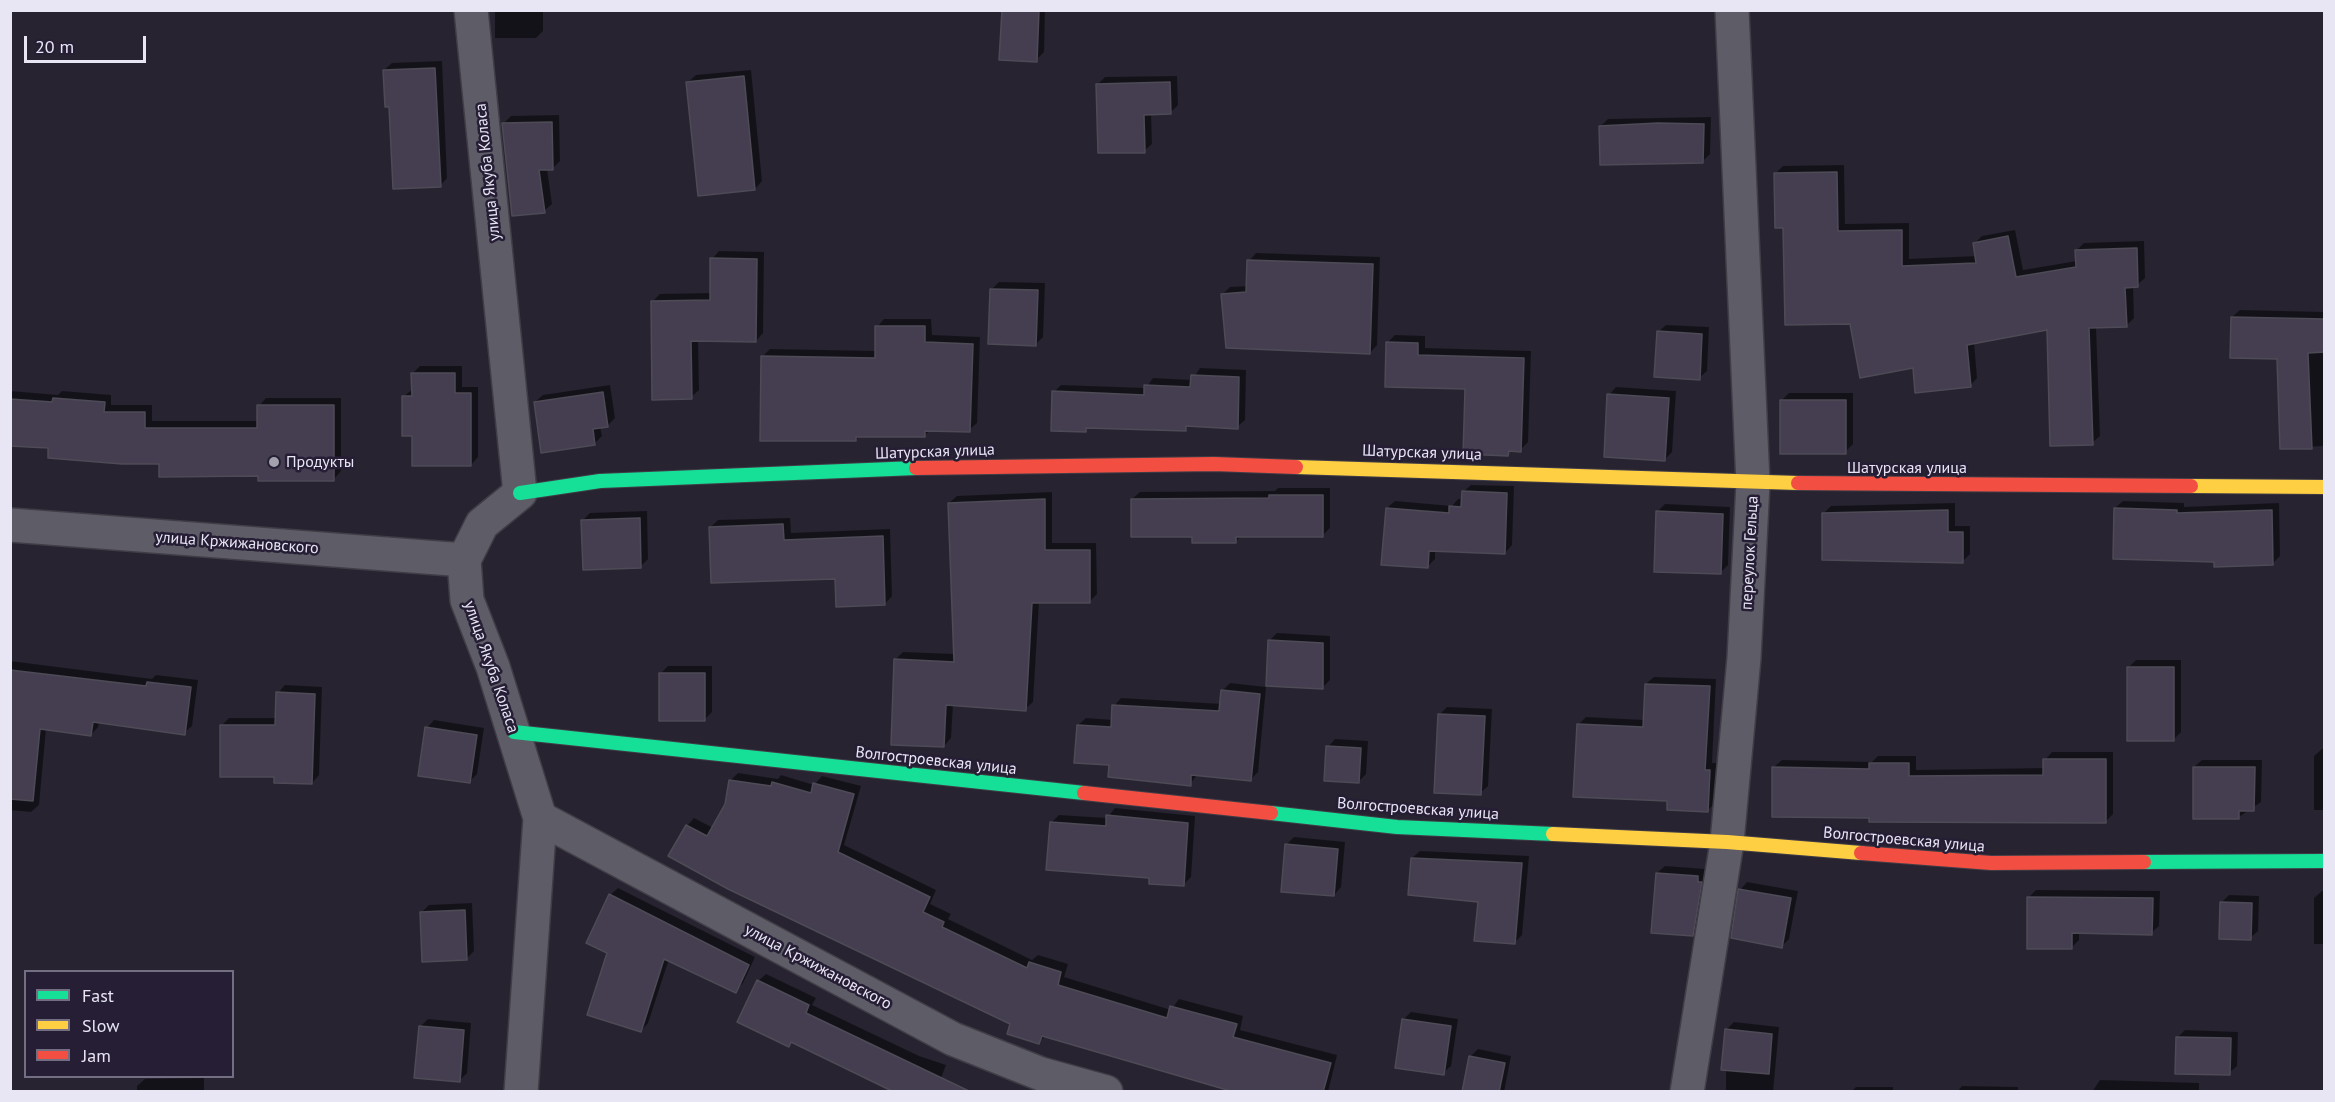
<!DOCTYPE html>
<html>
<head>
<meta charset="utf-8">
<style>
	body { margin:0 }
	#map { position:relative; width:2335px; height:1102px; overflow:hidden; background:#272330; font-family:"PT Sans",sans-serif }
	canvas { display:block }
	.frame { position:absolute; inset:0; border:12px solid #e8e5f4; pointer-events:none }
	.legend { position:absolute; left:24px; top:970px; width:210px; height:108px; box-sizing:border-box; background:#251e35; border:2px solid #736e81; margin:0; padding:8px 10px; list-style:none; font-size:18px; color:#e8e5f4 }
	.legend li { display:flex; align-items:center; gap:12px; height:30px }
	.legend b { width:30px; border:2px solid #736e81 }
	.scale { position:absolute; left:24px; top:36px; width:122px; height:27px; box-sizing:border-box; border:3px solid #e8e5f4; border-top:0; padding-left:8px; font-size:18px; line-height:21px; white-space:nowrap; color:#e8e5f4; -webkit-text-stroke:4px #251e35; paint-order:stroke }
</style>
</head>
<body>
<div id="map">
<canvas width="2335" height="1102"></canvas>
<div class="frame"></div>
<ul class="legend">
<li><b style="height:8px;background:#16e098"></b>Fast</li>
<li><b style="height:8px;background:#ffcf43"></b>Slow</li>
<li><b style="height:8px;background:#f24e42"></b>Jam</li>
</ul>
<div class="scale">20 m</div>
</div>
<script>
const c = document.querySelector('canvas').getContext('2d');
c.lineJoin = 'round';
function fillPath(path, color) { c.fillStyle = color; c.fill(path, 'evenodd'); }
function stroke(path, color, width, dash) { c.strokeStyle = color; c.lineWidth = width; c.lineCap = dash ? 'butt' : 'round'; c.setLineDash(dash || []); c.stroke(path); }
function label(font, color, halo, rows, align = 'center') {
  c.font = font + ' "PT Sans",sans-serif'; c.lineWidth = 5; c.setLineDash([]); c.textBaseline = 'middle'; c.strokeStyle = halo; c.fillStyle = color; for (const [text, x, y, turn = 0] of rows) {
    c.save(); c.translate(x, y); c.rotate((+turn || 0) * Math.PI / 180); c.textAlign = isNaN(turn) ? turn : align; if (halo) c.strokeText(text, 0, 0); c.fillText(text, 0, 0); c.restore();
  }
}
fillPath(new Path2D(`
	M 495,10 L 543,10 L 543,31 L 536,38 L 495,38 Z
	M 1003,10 L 1045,10 L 1044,52 L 1036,60 Z
	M 442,61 L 447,178 L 440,186 L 390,106 L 384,70 L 392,63 Z
	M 751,70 L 762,181 L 755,189 L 688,82 L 696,75 Z
	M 1177,76 L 1178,105 L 1170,113 L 1151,113 L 1152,144 L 1144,151 L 1098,84 L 1105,77 Z
	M 559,115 L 560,161 L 552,169 L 547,169 L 552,204 L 544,211 L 504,123 L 511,116 Z
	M 1711,117 L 1710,154 L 1702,162 L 1601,126 L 1608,119 Z
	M 1844,165 L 1845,224 L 1909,223 L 1909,259 L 1977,256 L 1974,244 L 1982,236 L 2015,230 L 2023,270 L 2077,261 L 2077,250 L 2084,243 L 2144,241 L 2145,278 L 2137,285 L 2133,286 L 2134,318 L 2126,326 L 2096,327 L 2100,436 L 2092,443 L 2048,328 L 1974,342 L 1977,378 L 1970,386 L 1915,366 L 1851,322 L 1785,226 L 1776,173 L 1783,166 Z
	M 719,251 L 764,252 L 763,333 L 756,341 L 698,340 L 699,390 L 691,397 L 652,302 L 660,294 L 711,293 L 712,259 Z
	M 1256,253 L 1380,257 L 1377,345 L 1370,353 L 1222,295 L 1230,287 L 1248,286 L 1249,261 Z
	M 999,282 L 1045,283 L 1043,337 L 1036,344 L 991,290 Z
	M 2240,310 L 2324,312 L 2324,446 L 2281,448 L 2278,358 L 2232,317 Z
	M 884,319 L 931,319 L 932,335 L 980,337 L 977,423 L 969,430 L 931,430 L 924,436 L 860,436 L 856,440 L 762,357 L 770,349 L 877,351 L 877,327 Z
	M 1666,325 L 1709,327 L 1707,371 L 1699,378 L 1658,332 Z
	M 1395,335 L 1425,336 L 1425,348 L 1531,351 L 1528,442 L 1520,450 L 1512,450 L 1508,454 L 1467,388 L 1388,342 Z
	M 420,366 L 462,366 L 462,387 L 478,387 L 478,457 L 471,465 L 413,434 L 403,397 L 413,389 L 413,373 Z
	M 1200,368 L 1246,370 L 1245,420 L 1237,427 L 1190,425 L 1185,430 L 1089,427 L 1086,430 L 1054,392 L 1061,385 L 1146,388 L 1153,378 L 1192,380 Z
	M 610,385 L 615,418 L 607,426 L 600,427 L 602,436 L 594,444 L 535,402 L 543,395 Z
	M 1616,387 L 1676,391 L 1672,452 L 1665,459 L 1609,395 Z
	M 10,391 L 58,395 L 62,391 L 111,395 L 111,405 L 152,405 L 152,421 L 259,421 L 259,406 L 266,398 L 341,398 L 341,471 L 334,479 L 259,475 L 10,444 Z
	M 1789,393 L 1853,393 L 1853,444 L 1845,452 L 1782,400 Z
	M 1471,485 L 1514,486 L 1512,545 L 1505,553 L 1435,550 L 1435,559 L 1427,567 L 1387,508 L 1395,501 L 1452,506 L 1458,499 L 1463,499 L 1463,492 Z
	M 1278,488 L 1330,488 L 1330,528 L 1322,536 L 1241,536 L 1236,541 L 1132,499 L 1140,492 L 1275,491 Z
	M 1052,492 L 1052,543 L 1096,543 L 1097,594 L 1089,602 L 1039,602 L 1033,702 L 1025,709 L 953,704 L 951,738 L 944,746 L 895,660 L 903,652 L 955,654 L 949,503 L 957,496 Z
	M 2123,501 L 2184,503 L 2184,507 L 2279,503 L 2280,556 L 2273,563 L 2215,561 L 2115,508 Z
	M 1955,503 L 1955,526 L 1970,526 L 1970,554 L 1963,561 L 1823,514 L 1831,506 Z
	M 1665,504 L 1730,507 L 1728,565 L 1720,573 L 1657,512 Z
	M 647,511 L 648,559 L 641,566 L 582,521 L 590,513 Z
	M 790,518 L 791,533 L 890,529 L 892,596 L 885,604 L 837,577 L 710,528 L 718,520 Z
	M 1277,633 L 1330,636 L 1330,680 L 1322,688 L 1270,640 Z
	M 2136,660 L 2181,660 L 2181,732 L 2174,739 L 2128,668 Z
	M 10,661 L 152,679 L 156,675 L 198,680 L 192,726 L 184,733 L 99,722 L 98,727 L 91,735 L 46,729 L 39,805 L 31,812 L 10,810 Z
	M 668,666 L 712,666 L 712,712 L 704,720 L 661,673 Z
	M 1654,677 L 1716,679 L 1712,763 L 1717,763 L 1715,803 L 1708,810 L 1578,725 L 1586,717 L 1644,720 L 1646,684 Z
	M 1230,683 L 1266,687 L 1258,772 L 1250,780 L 1198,774 L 1190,784 L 1110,764 L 1078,725 L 1086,718 L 1113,720 L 1114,706 L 1121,698 L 1222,704 L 1223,690 Z
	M 285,685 L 322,687 L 319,775 L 312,783 L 275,776 L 222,725 L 229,718 L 277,718 L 278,693 Z
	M 1447,707 L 1492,709 L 1488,786 L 1480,793 L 1439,715 Z
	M 434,720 L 484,728 L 477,774 L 469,782 L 427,728 Z
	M 1335,739 L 1368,741 L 1366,774 L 1358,782 L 1328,747 Z
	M 2322,749 L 2324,749 L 2324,810 L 2314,810 L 2314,756 Z
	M 2052,752 L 2113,752 L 2113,814 L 2105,822 L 1870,817 L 1774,767 L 1782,760 L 1872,762 L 1878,756 L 1916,756 L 1916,770 L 2045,768 L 2045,760 Z
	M 2202,760 L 2262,760 L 2261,802 L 2239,817 L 2194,767 Z
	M 738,773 L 778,779 L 781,775 L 814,785 L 822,776 L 861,786 L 844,845 L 936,890 L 930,904 L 951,914 L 948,919 L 1032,960 L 1038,955 L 1068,964 L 1064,977 L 1171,1010 L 1179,999 L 1243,1016 L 1240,1030 L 1337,1055 L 1328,1092 L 1260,1092 L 1046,1036 L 1039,1042 L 687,826 L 694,818 L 713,828 L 726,804 L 730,781 Z
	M 1115,808 L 1195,816 L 1191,877 L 1184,884 L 1051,823 L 1059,815 L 1107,818 Z
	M 1294,837 L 1345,842 L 1341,887 L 1334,895 L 1286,845 Z
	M 1420,851 L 1529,856 L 1522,935 L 1515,942 L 1479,900 L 1412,858 Z
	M 1665,866 L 1705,869 L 1704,874 L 1708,875 L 1700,927 L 1692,934 L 1657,873 Z
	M 1747,882 L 1798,891 L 1789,939 L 1782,946 L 1740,890 Z
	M 618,888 L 755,957 L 743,983 L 735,991 L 669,959 L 648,1023 L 641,1031 L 610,895 Z
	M 2036,890 L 2160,891 L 2159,926 L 2151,933 L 2079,932 L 2079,940 L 2072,947 L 2028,898 Z
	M 2322,891 L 2324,891 L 2324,944 L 2314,944 L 2314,898 Z
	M 2229,895 L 2259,896 L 2258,931 L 2250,938 L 2221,903 Z
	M 472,903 L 474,951 L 467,958 L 421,913 L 429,905 Z
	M 766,974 L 816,998 L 812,1005 L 919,1056 L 946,1065 L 938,1086 L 792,1041 L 789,1045 L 758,981 Z
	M 1411,1012 L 1458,1019 L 1451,1066 L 1443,1073 L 1403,1020 Z
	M 428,1019 L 471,1023 L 467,1073 L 459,1081 L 420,1027 Z
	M 1734,1022 L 1779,1027 L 1773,1092 L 1726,1092 L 1726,1030 Z
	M 2185,1030 L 2238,1032 L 2237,1066 L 2229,1073 L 2177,1038 Z
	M 1478,1049 L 1511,1056 L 1504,1092 L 1464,1092 L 1470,1057 Z
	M 204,1078 L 204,1092 L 137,1092 L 137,1086 L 145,1079 Z
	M 2100,1080 L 2199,1083 L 2199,1092 L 2092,1092 Z
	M 1962,1086 L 2018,1087 L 2018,1092 L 1957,1092 Z
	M 1856,1087 L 1893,1087 L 1893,1092 L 1851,1092 Z`), '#0007');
const building = new Path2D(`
	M 1002,10 L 1039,10 L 1037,62 L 999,60 Z
	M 435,68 L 441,187 L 393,189 L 389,107 L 385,107 L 383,70 Z
	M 744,76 L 755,190 L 698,196 L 686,82 Z
	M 1170,82 L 1171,114 L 1144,115 L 1145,153 L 1098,153 L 1096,84 Z
	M 552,122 L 553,170 L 539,170 L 545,213 L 512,216 L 502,123 Z
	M 1658,123 L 1704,124 L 1703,163 L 1600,165 L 1599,126 Z
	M 1837,172 L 1838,231 L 1902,230 L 1902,266 L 1976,263 L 1973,243 L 2008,236 L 2016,277 L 2076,267 L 2075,250 L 2137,248 L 2138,287 L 2125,288 L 2127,327 L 2089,328 L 2093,445 L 2050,446 L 2047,330 L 1967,345 L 1971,387 L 1915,393 L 1913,368 L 1860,378 L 1850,324 L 1785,325 L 1783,228 L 1775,228 L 1774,173 Z
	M 710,258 L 757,259 L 756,342 L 691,341 L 692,399 L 652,400 L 651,301 L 710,300 Z
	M 1247,260 L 1373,264 L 1370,354 L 1226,348 L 1221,294 L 1246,292 Z
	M 990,289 L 1038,290 L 1036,346 L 988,344 Z
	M 2231,317 L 2325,319 L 2325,352 L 2308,353 L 2312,449 L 2280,449 L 2277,359 L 2230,358 Z
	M 875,326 L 925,326 L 925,342 L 973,344 L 970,432 L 925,431 L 925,437 L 856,437 L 856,441 L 760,441 L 761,356 L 875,358 Z
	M 1657,331 L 1702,334 L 1700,380 L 1654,377 Z
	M 1386,342 L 1418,343 L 1418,355 L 1524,358 L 1521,452 L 1509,451 L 1508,456 L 1463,454 L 1465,389 L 1385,387 Z
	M 411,373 L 455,373 L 455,393 L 471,393 L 471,466 L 412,466 L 412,436 L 402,436 L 402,396 L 412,396 Z
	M 1191,375 L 1239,377 L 1238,429 L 1186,426 L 1186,431 L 1086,428 L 1086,432 L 1051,431 L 1052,391 L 1144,395 L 1144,385 L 1190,387 Z
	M 603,392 L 608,427 L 593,429 L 595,445 L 541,453 L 534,402 Z
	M 1607,394 L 1669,398 L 1665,461 L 1604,457 Z
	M 53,398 L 105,402 L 104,412 L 145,412 L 145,428 L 257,428 L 257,405 L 334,405 L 334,481 L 258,481 L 258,476 L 159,477 L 159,464 L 122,464 L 48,458 L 48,448 L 10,446 L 10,399 L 52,402 Z
	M 1780,400 L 1846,400 L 1846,454 L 1780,454 Z
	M 1462,491 L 1507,493 L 1505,554 L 1429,551 L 1428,568 L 1381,565 L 1386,508 L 1449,513 L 1449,506 L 1461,507 Z
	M 1269,495 L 1323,495 L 1323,537 L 1236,537 L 1236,543 L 1192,543 L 1192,537 L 1131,537 L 1131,499 L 1269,498 Z
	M 1045,499 L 1045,550 L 1090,550 L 1090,603 L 1032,603 L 1026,711 L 946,705 L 944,747 L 891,745 L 894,659 L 954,662 L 948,503 Z
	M 2114,508 L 2177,510 L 2177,513 L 2272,510 L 2273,565 L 2214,567 L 2214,562 L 2113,559 Z
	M 1948,510 L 1948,532 L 1963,532 L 1963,563 L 1822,560 L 1822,513 Z
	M 1656,511 L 1723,514 L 1721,574 L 1654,572 Z
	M 640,518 L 641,568 L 583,570 L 581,520 Z
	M 783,524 L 784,540 L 883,536 L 885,605 L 836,607 L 835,579 L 711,583 L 709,527 Z
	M 1268,640 L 1323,643 L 1323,689 L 1266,686 Z
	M 2127,667 L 2174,667 L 2174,741 L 2127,741 Z
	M 10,670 L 146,686 L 147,682 L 191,687 L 185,735 L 93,722 L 91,736 L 40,729 L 33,801 L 10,799 Z
	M 659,673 L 705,673 L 705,721 L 659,721 Z
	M 1645,684 L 1710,686 L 1705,770 L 1710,770 L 1708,812 L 1667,810 L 1667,801 L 1573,797 L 1577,724 L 1643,727 Z
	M 1221,690 L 1260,694 L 1251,781 L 1191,775 L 1191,786 L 1108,777 L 1109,765 L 1074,763 L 1077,725 L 1111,727 L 1112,705 L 1219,711 Z
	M 276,692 L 315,694 L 312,784 L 274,783 L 274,777 L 220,777 L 220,725 L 275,725 Z
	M 1438,714 L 1485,716 L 1481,795 L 1434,793 Z
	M 425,727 L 477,735 L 470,783 L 418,776 Z
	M 1326,746 L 1361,748 L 1359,783 L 1324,781 Z
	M 2043,759 L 2106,759 L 2106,823 L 1869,822 L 1869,818 L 1772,817 L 1772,767 L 1869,769 L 1869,763 L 1909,763 L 1909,776 L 2043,775 Z
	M 2193,767 L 2255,767 L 2254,811 L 2239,811 L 2239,819 L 2193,819 Z
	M 729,780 L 771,786 L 772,782 L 811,793 L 813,783 L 854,794 L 838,852 L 930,897 L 923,912 L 944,922 L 942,927 L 1027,968 L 1029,962 L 1061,972 L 1058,985 L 1167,1018 L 1170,1006 L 1237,1024 L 1233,1037 L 1331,1063 L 1323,1092 L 1234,1092 L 1042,1036 L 1039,1044 L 1007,1034 L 1010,1024 L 728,889 L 668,856 L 686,825 L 707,836 L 725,804 Z
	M 1106,815 L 1188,823 L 1184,886 L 1149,884 L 1149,878 L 1046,870 L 1050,822 L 1106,826 Z
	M 1285,844 L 1338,849 L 1334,896 L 1281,892 Z
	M 1411,858 L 1522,863 L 1515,944 L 1474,941 L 1478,902 L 1408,895 Z
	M 1656,873 L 1698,876 L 1698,882 L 1702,882 L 1693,936 L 1651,933 Z
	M 1738,889 L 1791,898 L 1782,948 L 1731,938 Z
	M 609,894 L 749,965 L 736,993 L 664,959 L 641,1032 L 587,1015 L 607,953 L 586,943 Z
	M 2027,897 L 2153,898 L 2152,935 L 2072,933 L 2072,949 L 2027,949 Z
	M 2220,902 L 2252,903 L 2251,940 L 2219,939 Z
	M 465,910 L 467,960 L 422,962 L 420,912 Z
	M 757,980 L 809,1005 L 806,1013 L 971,1092 L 894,1092 L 791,1042 L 789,1047 L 737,1022 Z
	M 1402,1019 L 1451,1026 L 1444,1075 L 1395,1068 Z
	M 419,1026 L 464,1030 L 460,1082 L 414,1078 Z
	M 1725,1029 L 1772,1034 L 1769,1074 L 1721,1070 Z
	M 2176,1037 L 2231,1038 L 2230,1075 L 2175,1074 Z
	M 1469,1056 L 1505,1063 L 1499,1092 L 1462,1092 Z`);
fillPath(building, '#453e51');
stroke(building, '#4e4b56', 1.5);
const street = new Path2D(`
	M 471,10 L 520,493 L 482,524 L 464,560 L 467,600 L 493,667 L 540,818 L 521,1092
	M 10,525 L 464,560
	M 540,818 L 953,1039 L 1041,1074 L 1106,1092
	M 1687,1092 L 1727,842 L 1744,658 L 1753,483 L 1732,10`);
const fast = new Path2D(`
	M 520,493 L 600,481 L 916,468
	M 514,732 L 1084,793
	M 1271,813 L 1397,827 L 1553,834
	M 2144,862 L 2324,861`);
const slow = new Path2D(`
	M 1296,467 L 1798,483
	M 2191,486 L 2324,487
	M 1553,834 L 1727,842 L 1861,853`);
const jam = new Path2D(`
	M 916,468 L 1214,464 L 1296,467
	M 1798,483 L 2191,486
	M 1084,793 L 1271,813
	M 1861,853 L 1991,863 L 2144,862`);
stroke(street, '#403d47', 36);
stroke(fast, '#403d47', 16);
stroke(slow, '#403d47', 16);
stroke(jam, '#403d47', 16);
stroke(street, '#5e5c66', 33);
stroke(fast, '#16e098', 14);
stroke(slow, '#ffcf43', 14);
stroke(jam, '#f24e42', 14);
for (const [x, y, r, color] of [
	[274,462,6,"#a4a1af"]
]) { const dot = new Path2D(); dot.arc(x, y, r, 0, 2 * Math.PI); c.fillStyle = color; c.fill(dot); stroke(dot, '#251e35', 2); }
label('16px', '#e8e5f4', '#251e35', [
	["улица Якуба Коласа",488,172,-96],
	["Шатурская улица",935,452,-2],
	["Шатурская улица",1422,453,2],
	["Шатурская улица",1907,468],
	["улица Кржижановского",237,543,4],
	["переулок Гельца",1750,553,-87],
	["улица Якуба Коласа",491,667,71],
	["Волгостроевская улица",936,761,6],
	["Волгостроевская улица",1418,809,4],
	["Волгостроевская улица",1904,840,5],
	["улица Кржижановского",818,967,28]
]);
label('16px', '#e8e5f4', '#251e35', [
	["Продукты",286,462]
], 'left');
</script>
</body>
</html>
